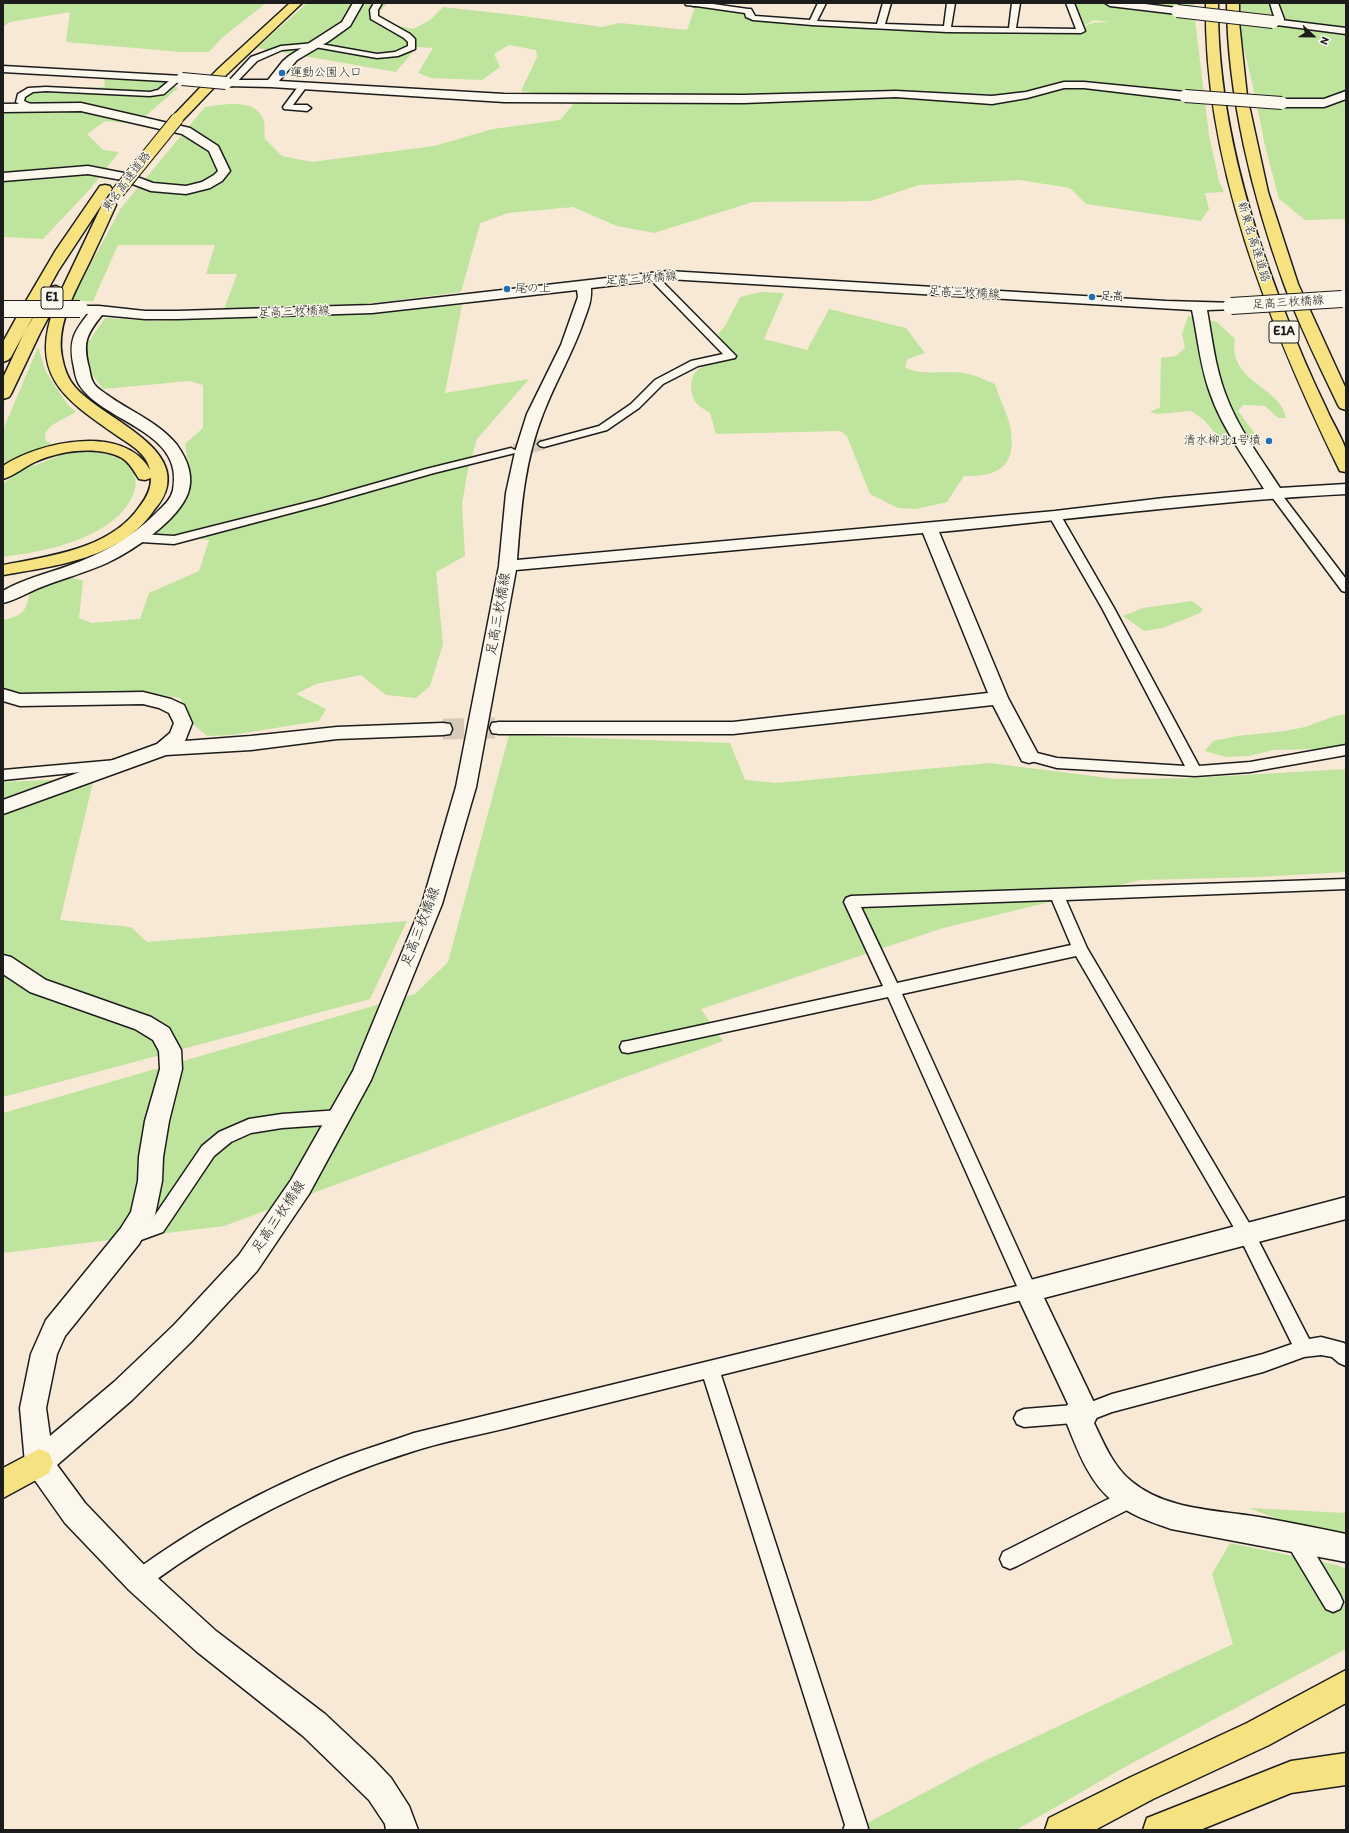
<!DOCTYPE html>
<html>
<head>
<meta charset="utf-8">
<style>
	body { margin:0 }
	#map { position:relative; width:1349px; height:1833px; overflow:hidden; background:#f7e9d5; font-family:Itim,sans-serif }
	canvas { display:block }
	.frame { position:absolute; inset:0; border:4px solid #1c1c1c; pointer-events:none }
	.north { position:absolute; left:1293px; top:16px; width:40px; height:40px; -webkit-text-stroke:3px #fbf7ec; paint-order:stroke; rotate:112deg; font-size:11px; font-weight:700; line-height:16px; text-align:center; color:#1c1c1c }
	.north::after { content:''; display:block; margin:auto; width:14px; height:18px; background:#1c1c1c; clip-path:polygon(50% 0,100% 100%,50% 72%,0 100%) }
</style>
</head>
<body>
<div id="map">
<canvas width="1349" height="1833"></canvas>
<div class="frame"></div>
<div class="north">N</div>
</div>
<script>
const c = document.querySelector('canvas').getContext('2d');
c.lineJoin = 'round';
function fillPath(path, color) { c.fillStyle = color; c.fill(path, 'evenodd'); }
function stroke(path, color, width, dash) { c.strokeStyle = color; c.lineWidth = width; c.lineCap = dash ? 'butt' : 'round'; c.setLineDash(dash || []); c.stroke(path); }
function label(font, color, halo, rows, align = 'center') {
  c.font = font + ' Itim,"Klee One",sans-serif'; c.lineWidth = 3; c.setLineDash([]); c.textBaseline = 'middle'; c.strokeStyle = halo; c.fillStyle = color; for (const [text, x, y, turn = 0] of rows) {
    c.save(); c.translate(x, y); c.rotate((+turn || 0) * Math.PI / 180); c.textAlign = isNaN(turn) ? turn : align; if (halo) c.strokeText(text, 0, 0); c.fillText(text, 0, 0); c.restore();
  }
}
fillPath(new Path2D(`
	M 3,3 L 266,3 L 223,37 L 209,52 L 181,52 L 66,42 L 70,12 L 10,22 L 3,27 Z
	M 307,3 L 388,3 L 371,20 L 413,29 L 430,20 L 443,7 L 523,16 L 602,27 L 620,23 L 687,30 L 696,4 L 739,10 L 753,18 L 880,30 L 975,33 L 1081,34 C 1084,20 1099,23 1109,22 L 1094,20 L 1080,28 L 1070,3 L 1193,3 L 1209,135 L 1219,181 L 1224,192 L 1205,193 L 1209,209 L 1201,221 L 1086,204 L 1070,188 L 1019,180 L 919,185 L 871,201 L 753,202 L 654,233 L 617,226 L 573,207 L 508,213 L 478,224 L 480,224 L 461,292 L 384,302 L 326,307 L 223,312 L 237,274 L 206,274 L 215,245 L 118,245 L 93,301 L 71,301 L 121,208 L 205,107 C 224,105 256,97 264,121 C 265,126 264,134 265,139 L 282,156 L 312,162 L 434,146 L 493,129 L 560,120 L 575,102 L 577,94 L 538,94 L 521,91 L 537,57 L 536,50 L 509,45 L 494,54 L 500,67 L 482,80 L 431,78 L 418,73 L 433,48 L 417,47 L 396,72 L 257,48 Z
	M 1239,3 L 1346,3 L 1346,219 L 1305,220 L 1279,199 L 1265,146 L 1254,91 L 1241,36 L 1238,9 Z
	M 104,79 L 165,82 L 178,88 L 136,124 L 105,121 L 87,134 L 103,150 L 119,152 L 91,188 L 43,239 L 3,237 L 3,109 L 9,108 L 31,90 L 105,87 Z
	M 761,292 L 784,293 L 764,339 L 807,350 L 829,309 L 906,328 L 925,353 L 908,359 L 905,367 C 920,377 951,369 969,374 C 978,376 987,381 995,384 C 999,398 1010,419 1011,431 C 1016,468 996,477 964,476 L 947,502 L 916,509 L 898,508 L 870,494 L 847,436 L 840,431 L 716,434 L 710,413 C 698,406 692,402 691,388 C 691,362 714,363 734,358 L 718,334 L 725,326 L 740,297 Z
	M 462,305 L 445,393 L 529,379 L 477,439 L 468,469 L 462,504 L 465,556 L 436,572 L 443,644 L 430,686 L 416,698 L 386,695 L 361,675 L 316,684 L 296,694 L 326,709 L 319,721 L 232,735 L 207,736 L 193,724 L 180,698 L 155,694 L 74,694 L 26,697 L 3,689 L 3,620 C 27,615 25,610 31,589 L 70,577 L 83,581 L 79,618 L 92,623 L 140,619 L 149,593 L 199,571 L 209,540 L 150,535 L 191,487 L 185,444 L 203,428 L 203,385 L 190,381 L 103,389 L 88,369 L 87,344 L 105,318 L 158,321 Z
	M 1188,316 L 1217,322 L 1235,339 C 1227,382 1282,387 1286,418 L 1278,418 L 1265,406 L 1243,405 L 1238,411 L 1255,434 L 1255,446 L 1244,447 L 1226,442 L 1214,432 L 1204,420 L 1191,411 L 1158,414 L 1150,412 L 1160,407 L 1161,358 L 1176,356 L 1185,348 L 1182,334 Z
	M 38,347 L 46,372 L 67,404 L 76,412 L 52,425 L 45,433 L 46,441 L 52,444 L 20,456 L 3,469 L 3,430 Z
	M 82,452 C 88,452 94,452 100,453 C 155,461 139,507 102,528 C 72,546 37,552 3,557 L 3,484 L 25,466 L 36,465 L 66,453 Z
	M 1192,601 L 1203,609 L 1200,613 L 1163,628 L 1144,631 L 1123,616 L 1143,608 Z
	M 1346,714 L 1346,746 L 1316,749 L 1273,750 L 1249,756 L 1226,757 L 1205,751 L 1213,741 L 1237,736 L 1285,731 L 1305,727 L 1335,716 Z
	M 509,735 L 730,743 L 745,780 L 777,783 L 990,763 L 1116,779 L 1193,778 L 1346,769 L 1346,872 L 1258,877 L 1141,880 L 943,928 L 701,1009 L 723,1041 L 224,1226 L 3,1253 L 3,1113 L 415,994 L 448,962 Z
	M 94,778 L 60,920 L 131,927 L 147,942 L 407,921 L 370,999 L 3,1097 L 3,782 Z
	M 1249,1508 L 1346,1513 L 1346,1545 Z
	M 1230,1543 L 1337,1565 L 1346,1569 L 1346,1649 L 1123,1768 L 1016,1830 L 854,1830 L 978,1764 L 1233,1644 L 1212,1574 Z`), '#bfe49e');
stroke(new Path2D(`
	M 514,450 L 544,444`), '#d6cab9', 12, [12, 5.5]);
stroke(new Path2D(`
	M 443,729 L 499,728`), '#d6cab9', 21, [21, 10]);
const street = new Path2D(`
	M 374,3 L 382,3 L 378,10 L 378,16 L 410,34 L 415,39 L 415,49 L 398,56 L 377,58 L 315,47 L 282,50 L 257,61 L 233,86 L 227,86 L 226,84 L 251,57 L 281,46 L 315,43 L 377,54 L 395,52 L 408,46 L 408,42 L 404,38 L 371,19 L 370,10 Z
	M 693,3 L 706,3 L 748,9 L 751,9 L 755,16 L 810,20 L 818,3 L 826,3 L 817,21 L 877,24 L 883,3 L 891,3 L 885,24 L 944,26 L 947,3 L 955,3 L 951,27 L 1009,28 L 1012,3 L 1020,3 L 1016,28 L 1076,29 L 1066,3 L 1074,3 L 1085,31 L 1081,33 L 947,32 L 812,25 L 753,20 L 746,17 L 745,13 L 696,6 L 693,6 Z
	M 1270,3 L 1278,3 L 1284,19 L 1283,25 L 1277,25 L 1276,23 Z
	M 174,77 L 177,77 L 181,79 L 164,94 L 150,96 L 46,91 L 33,92 L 25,97 L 24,101 L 35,106 L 35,110 L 29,110 L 16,102 L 18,94 L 28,88 L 46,87 L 150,92 L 158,90 Z
	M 300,84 L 303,84 L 307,86 L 293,105 L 307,105 L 311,108 L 307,111 L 284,109 L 283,107 Z
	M 652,273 L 655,274 L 736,356 L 735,358 L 698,366 L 663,384 L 639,408 L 607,430 L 544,447 L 540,446 L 538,444 L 540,442 L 599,426 L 631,404 L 655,380 L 691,361 L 723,354 L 649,278 L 647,276 Z
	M 511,448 L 517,451 L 515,453 L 434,473 L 325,504 L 174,544 L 141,542 L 135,538 L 141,534 L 174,536 L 317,500 L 426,469 Z
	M 1275,490 L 1279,491 L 1346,579 L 1346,592 L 1342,591 L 1269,493 Z
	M 1055,512 L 1061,516 L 1114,608 L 1199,766 L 1250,762 L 1346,745 L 1346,755 L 1250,772 L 1195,776 L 1057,768 L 1024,759 L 1022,756 L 1024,753 L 1029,751 L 1057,758 L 1185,766 L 1102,608 L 1049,516 Z
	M 116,760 L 121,762 L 123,765 L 121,768 L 3,780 L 3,770 Z
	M 1346,879 L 1346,889 L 1066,900 L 1087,948 L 1252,1228 L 1309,1339 L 1321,1337 L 1344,1343 L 1346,1345 L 1346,1366 L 1339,1363 L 1332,1357 L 1321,1355 L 1304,1357 L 1263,1372 L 1112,1412 L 1086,1422 L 1024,1427 L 1017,1424 L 1014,1418 L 1017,1412 L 1024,1409 L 1086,1404 L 1112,1394 L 1263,1354 L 1292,1344 L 1240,1238 L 1076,956 L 902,994 L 1037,1291 L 1034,1297 L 721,1375 L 868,1828 L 867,1830 L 843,1830 L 845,1825 L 704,1379 C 640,1395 575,1411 511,1427 C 479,1435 445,1441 414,1451 C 318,1481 227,1527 146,1587 L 139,1590 L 132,1587 L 129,1580 L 132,1573 C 196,1526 266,1488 339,1459 C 364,1449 389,1442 414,1433 L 1017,1286 L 888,997 L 628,1053 L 622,1052 L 620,1047 L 622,1042 L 628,1041 L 883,986 L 844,902 L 846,898 L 851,896 ZM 1052,900 L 1071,945 L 897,983 L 861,907 Z
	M 340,1110 L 346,1112 L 348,1117 L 346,1122 L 340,1124 L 282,1128 L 251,1133 L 231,1142 L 214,1156 L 163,1232 L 130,1244 L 124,1242 L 121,1236 L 124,1230 L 151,1221 L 202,1146 L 219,1132 L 249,1119 L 282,1114 Z
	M 1132,1487 L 1139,1490 L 1142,1497 L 1139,1504 L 1017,1566 L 1010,1569 L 1003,1566 L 1000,1559 L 1003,1552 Z
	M 1294,1527 L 1301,1530 L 1340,1595 L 1343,1602 L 1340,1609 L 1333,1612 L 1326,1609 L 1287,1544 L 1284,1537 L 1287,1530 Z`);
const secondary = new Path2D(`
	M 353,3 L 363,3 L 350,26 L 329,41 L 297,60 L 279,81 L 504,94 L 744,95 L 896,91 L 992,96 L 1026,92 L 1064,82 L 1084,82 L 1185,92 L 1191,96 L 1185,100 L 1084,88 L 1064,88 L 1027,98 L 992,104 L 896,97 L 744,103 L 504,102 L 271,87 L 226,86 L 220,83 L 226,80 L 268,80 L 283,61 L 289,56 L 342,22 Z
	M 685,3 L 701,3 L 696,6 L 686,5 Z
	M 1105,3 L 1137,3 L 1177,8 L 1182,11 L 1177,14 L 1110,6 Z
	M 1273,19 L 1346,28 L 1346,34 L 1269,24 L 1268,22 L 1269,20 Z
	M 3,66 L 182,76 L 188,79 L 182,82 L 3,72 Z
	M 1346,91 L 1346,99 L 1324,107 L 1282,107 L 1276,103 L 1282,99 L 1324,99 Z
	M 81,103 L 190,128 L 218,146 L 230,171 L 222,181 L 210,188 L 186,194 L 151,191 L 122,180 L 88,174 L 3,181 L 3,173 L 88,166 L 129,174 L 153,183 L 186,186 L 202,182 L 214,175 L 218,171 L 209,151 L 182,134 L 81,111 L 3,112 L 3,104 Z
	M 668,271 L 1166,301 L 1236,303 L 1238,306 L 1236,309 L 1207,310 C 1212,338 1215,366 1225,393 C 1237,427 1260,457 1280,488 L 1346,484 L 1346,494 C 1210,501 1075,519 939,532 L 1008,698 L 1039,756 L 1036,761 L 1029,763 L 1022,761 L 993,705 L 733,734 L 499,734 L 492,733 L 490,728 L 492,723 L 499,722 L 733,722 L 988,693 L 923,533 L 516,570 L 476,787 L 442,904 L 371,1080 L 309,1194 L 257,1271 L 192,1341 L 132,1400 L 57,1465 L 85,1503 L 149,1570 L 216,1631 L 325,1714 L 373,1759 L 391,1778 L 409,1806 L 418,1830 L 386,1830 L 385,1824 L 369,1800 L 303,1736 L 196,1651 L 129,1590 L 65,1523 L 29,1472 L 25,1463 L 20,1408 L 31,1354 L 46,1320 L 121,1228 L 131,1212 L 138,1181 L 139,1157 L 145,1121 L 160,1069 L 159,1051 L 153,1040 L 135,1029 L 30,992 L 3,974 L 3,955 L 11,957 L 46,980 L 151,1017 L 169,1028 L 181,1050 L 182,1069 L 169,1121 L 163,1157 L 162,1181 L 155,1215 L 139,1244 L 65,1336 L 57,1354 L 46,1408 L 50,1436 L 114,1382 L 174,1325 L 239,1255 L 291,1180 L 353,1071 L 422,904 L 456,787 L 499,566 L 506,493 L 515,452 L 527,414 L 561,345 L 578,297 L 577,290 L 372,313 L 178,319 L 145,319 L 102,315 C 87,334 83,341 88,364 C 90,370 90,377 93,382 C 95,387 102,391 106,394 C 129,411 159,422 177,445 C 187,459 194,476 188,493 C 178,521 132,551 107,563 C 87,572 65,578 44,586 C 30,591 17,600 3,603 L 3,591 C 23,579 46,574 68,566 C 100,555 131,538 155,514 C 162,507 171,500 173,490 C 185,431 105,423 80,386 C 75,379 75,371 73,363 C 69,340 74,332 88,314 L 75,312 L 73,309 L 75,306 L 99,306 L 145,311 L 178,311 L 372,305 ZM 668,279 L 1192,310 C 1198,338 1200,366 1210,393 C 1222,428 1245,458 1264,489 L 1164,498 L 1055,511 L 517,560 C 521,510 524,462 543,414 C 555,382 573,353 584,320 C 588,309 592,300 591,288 Z
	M 3,689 L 20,694 L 143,692 L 171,699 L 184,705 L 192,723 L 185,741 L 251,736 L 337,727 L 443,723 L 450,724 L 452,729 L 450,734 L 443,735 L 337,739 L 251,750 L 166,755 L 3,814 L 3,800 L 157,744 L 170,733 L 174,723 L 169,713 L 159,708 L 143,704 L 20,706 L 3,701 Z
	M 1346,1197 L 1346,1219 L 1044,1298 L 1099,1413 L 1094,1423 C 1104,1444 1113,1466 1131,1481 C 1165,1510 1217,1510 1259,1517 C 1288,1522 1317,1528 1346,1534 L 1346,1562 L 1171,1529 C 1151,1522 1130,1515 1113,1501 C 1087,1481 1075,1443 1063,1414 L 1068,1404 L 1015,1291 L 1019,1283 Z`);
const primary = new Path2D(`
	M 39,1449 L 49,1453 L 53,1463 L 49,1473 L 3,1498 L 3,1468 Z`);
const highway = new Path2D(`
	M 290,3 L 302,3 L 226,75 L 181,122 L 173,122 L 171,119 L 173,116 L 218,69 Z
	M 1206,3 L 1218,3 C 1217,109 1247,216 1286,315 C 1298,347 1312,379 1327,410 C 1331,420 1344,441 1346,451 C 1347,457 1346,465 1346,472 L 1340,471 L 1338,467 C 1270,327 1203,161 1206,3 Z
	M 1227,3 L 1239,3 L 1239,22 L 1247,96 L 1268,192 L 1298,284 L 1346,389 L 1346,410 L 1340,408 L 1338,405 C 1319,365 1299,325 1284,284 C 1253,198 1227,94 1227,3 Z
	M 105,185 L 110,186 L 112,189 L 58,271 L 11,357 L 8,360 L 3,362 L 3,342 L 19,313 L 56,250 L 100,186 Z
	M 109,201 L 114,202 L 116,205 C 108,223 100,240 92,257 C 78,287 55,323 62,357 C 64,368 68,379 75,387 C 100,416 176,443 167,486 C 165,496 160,503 154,510 C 122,558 56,566 3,575 L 3,565 C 50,556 111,549 140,506 C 147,497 151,489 151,478 L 145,480 L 139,479 C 134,471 130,463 122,458 C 97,445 59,451 35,462 C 24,467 14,476 3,479 L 3,466 C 39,442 124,423 150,470 C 147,455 134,447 122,439 C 68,401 26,378 56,303 L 40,333 L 11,394 L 9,397 L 3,399 L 3,378 L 24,333 L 51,287 L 56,286 L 62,289 L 102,205 L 104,202 Z
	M 1346,1670 L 1346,1703 L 1269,1745 L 1153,1799 L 1095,1830 L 1045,1830 L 1049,1818 L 1131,1777 L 1247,1723 Z
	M 1346,1753 L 1346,1785 L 1291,1793 L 1200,1830 L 1143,1830 L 1147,1818 L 1291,1761 Z`);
stroke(street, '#1c1c1c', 3);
stroke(secondary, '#1c1c1c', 3);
stroke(primary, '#1c1c1c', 3);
stroke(highway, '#1c1c1c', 3);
fillPath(street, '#fbf7ec');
fillPath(secondary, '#fbf7ec');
fillPath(primary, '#f7e281');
fillPath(highway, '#f7e281');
const secondaryBridgeFar1 = new Path2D(`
	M 1177,11 L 1273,22
	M 182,79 L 226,83
	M 1185,96 L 1282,103`);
const secondaryBridge = new Path2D(`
	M 1231,306 L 1342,299
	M 3,309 L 80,309`);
const highwayBridge = new Path2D(`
	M 118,192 L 177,119`);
stroke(secondaryBridgeFar1, '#1c1c1c', 14, []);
stroke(secondaryBridge, '#1c1c1c', 18, []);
stroke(highwayBridge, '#1c1c1c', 14, []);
stroke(secondaryBridgeFar1, '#fbf7ec', 12);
stroke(secondaryBridge, '#fbf7ec', 16);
stroke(highwayBridge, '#f7e281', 12);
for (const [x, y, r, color] of [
	[282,73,4,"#1f6fb2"],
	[507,289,4,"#1f6fb2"],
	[1092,297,4,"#1f6fb2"],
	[1269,441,4,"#1f6fb2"]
]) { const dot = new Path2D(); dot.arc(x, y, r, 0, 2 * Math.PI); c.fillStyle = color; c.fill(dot); stroke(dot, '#fbf7ec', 1.5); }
label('12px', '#1c1c1c', '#fbf7ec', [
	["運動公園入口",290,73],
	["尾の上",515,289],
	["足高",1100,297],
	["清水柳北1号墳",1261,441,"right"]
], 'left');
label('12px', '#1c1c1c', '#fbf7ec', [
	["東名高速道路",127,182,-53],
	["新東名高速道路",1253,242,73],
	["足高三枚橋線",641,279,-4],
	["足高三枚橋線",964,293,3],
	["足高三枚橋線",1288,303,-4],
	["足高三枚橋線",294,312,-2]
]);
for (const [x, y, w] of [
	[52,298,22],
	[1284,332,30]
]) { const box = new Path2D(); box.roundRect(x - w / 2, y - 11, w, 22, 3); c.fillStyle = '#fbf7ec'; c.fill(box); stroke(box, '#1c1c1c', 1); }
label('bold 13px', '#1c1c1c', null, [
	["E1",52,298],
	["E1A",1284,332]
]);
label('14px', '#1c1c1c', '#fbf7ec', [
	["足高三枚橋線",499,614,-80],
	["足高三枚橋線",421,927,-69],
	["足高三枚橋線",279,1217,-56]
]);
</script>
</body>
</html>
